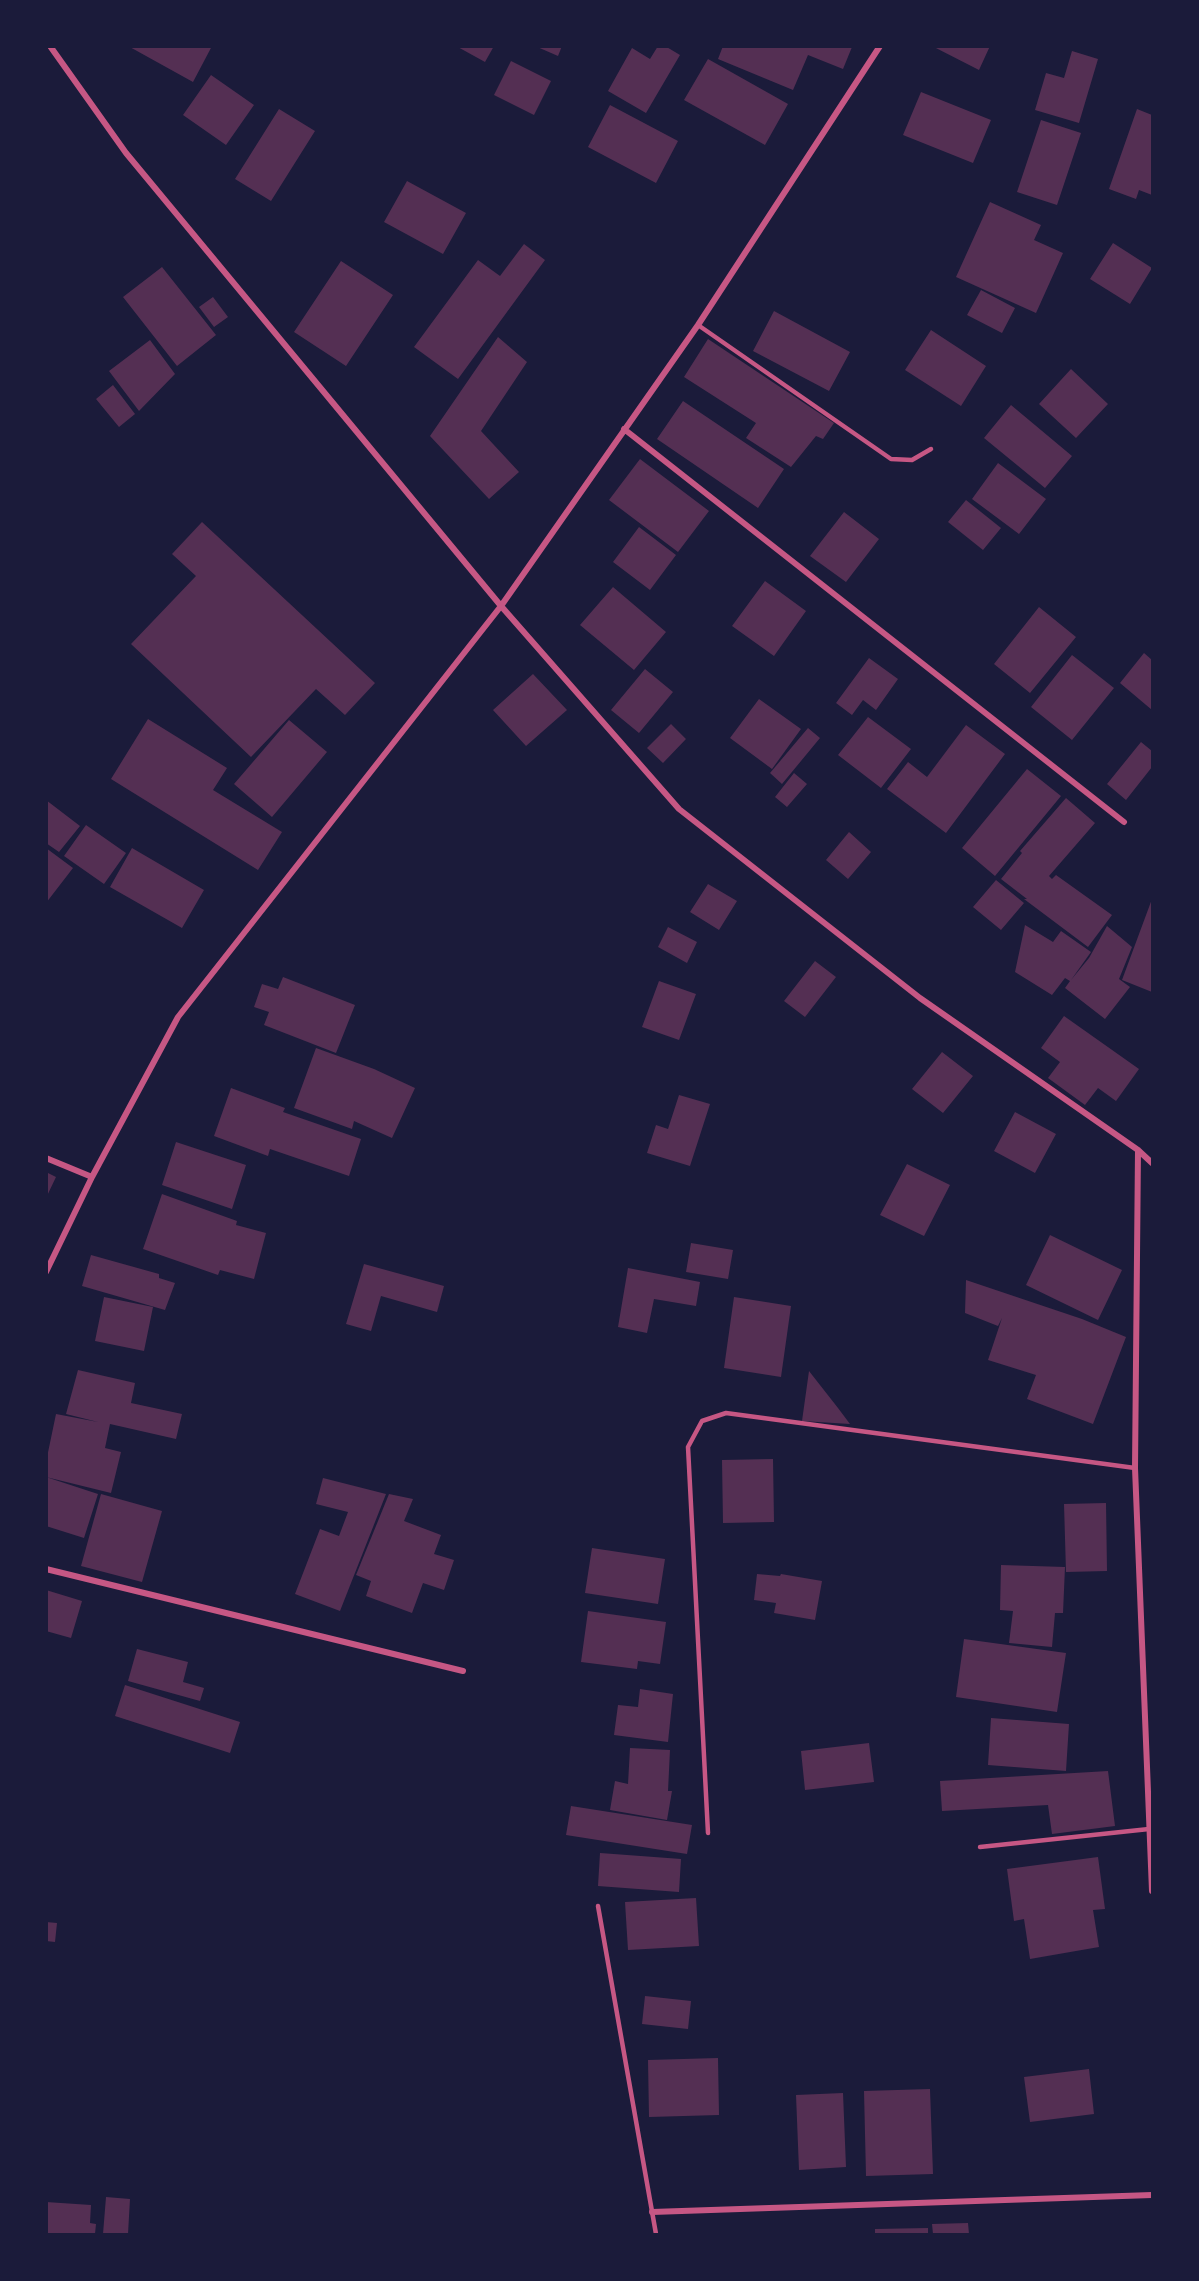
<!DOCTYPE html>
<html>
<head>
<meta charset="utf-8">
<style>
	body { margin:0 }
	#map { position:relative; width:1199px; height:2281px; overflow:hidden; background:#1b1b3a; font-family:"Open Sans",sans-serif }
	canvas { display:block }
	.frame { position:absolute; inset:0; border:48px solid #1b1b3a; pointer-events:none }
</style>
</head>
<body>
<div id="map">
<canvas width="1199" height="2281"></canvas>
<div class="frame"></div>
</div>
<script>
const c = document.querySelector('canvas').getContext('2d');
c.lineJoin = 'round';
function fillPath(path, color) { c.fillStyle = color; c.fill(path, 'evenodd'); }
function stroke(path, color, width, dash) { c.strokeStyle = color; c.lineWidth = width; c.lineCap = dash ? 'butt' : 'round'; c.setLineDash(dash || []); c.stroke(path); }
fillPath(new Path2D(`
	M 128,46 L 212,46 L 193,82 Z
	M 456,46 L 494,46 L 485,62 Z
	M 535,46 L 562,46 L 558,56 Z
	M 658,46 L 665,46 L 680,55 L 646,113 L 608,91 L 632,48 L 650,59 Z
	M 723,46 L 850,46 L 852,47 L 843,69 L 808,55 L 793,90 L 718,59 Z
	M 932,46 L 990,46 L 979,70 Z
	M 1072,51 L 1098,59 L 1079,123 L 1035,110 L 1046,73 L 1064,78 Z
	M 708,59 L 788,104 L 765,145 L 684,100 Z
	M 511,61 L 551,81 L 534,115 L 494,95 Z
	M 211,75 L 254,105 L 226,145 L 183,115 Z
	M 921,92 L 991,120 L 973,163 L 903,135 Z
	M 610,105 L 678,141 L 656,183 L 588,147 Z
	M 279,109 L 315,131 L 271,201 L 235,179 Z
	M 1137,109 L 1152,115 L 1152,195 L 1139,190 L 1136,199 L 1109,189 Z
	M 1041,120 L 1081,133 L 1057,205 L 1017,192 Z
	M 407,181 L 466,213 L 443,254 L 384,222 Z
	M 990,202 L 1041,225 L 1034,240 L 1063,253 L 1036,313 L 956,277 Z
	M 1113,243 L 1152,268 L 1130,304 L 1090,279 Z
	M 524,244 L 545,260 L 458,379 L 414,347 L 478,260 L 500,276 Z
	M 341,261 L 393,295 L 346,366 L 294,332 Z
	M 162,267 L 216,335 L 177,366 L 123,297 Z
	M 981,290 L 1015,308 L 1002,333 L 967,315 Z
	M 213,297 L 228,317 L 214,327 L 199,307 Z
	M 774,311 L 850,352 L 829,391 L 753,351 Z
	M 931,330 L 986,366 L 961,406 L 905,370 Z
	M 498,337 L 527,362 L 481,431 L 519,472 L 489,499 L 430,436 Z
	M 708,339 L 834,423 L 823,439 L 816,436 L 791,467 L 746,438 L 756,423 L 684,377 Z
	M 150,340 L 175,374 L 139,411 L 109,371 Z
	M 1071,369 L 1108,404 L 1076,438 L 1039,404 Z
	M 113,385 L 135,414 L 119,427 L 96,399 Z
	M 683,401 L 784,469 L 758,508 L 657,439 Z
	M 1011,405 L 1072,456 L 1045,488 L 984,438 Z
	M 640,459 L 709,511 L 678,552 L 609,500 Z
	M 998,463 L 1046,499 L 1019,534 L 972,499 Z
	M 966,500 L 1001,528 L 983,550 L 948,522 Z
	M 844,512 L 879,539 L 846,582 L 810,556 Z
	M 202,522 L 375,683 L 345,715 L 316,689 L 251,757 L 131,644 L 196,576 L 172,554 Z
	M 639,527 L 676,555 L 650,590 L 613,562 Z
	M 765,581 L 806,611 L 774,656 L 732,626 Z
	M 613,587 L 666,632 L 634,670 L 580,625 Z
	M 1039,607 L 1076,637 L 1030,693 L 994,664 Z
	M 1144,653 L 1152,660 L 1152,710 L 1120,683 Z
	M 1072,655 L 1114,688 L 1072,740 L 1031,707 Z
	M 869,658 L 898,679 L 876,710 L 863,700 L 852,715 L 836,703 Z
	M 645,669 L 673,692 L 639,733 L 611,710 Z
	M 533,674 L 567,710 L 526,746 L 493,710 Z
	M 759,699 L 801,729 L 772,769 L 730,738 Z
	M 868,717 L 911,749 L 881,788 L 838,755 Z
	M 148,719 L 227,768 L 213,790 L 282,832 L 258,870 L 111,779 Z
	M 289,720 L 327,752 L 272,817 L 234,784 Z
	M 671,724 L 686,739 L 663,763 L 647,748 Z
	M 966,725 L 1005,754 L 946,833 L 887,789 L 908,762 L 927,777 Z
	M 808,728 L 820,738 L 782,784 L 770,773 Z
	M 1141,742 L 1152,751 L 1152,767 L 1126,800 L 1107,784 Z
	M 1027,769 L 1061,796 L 995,876 L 962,848 Z
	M 794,773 L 807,784 L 787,807 L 775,797 Z
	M 1066,798 L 1095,823 L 1049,876 L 1052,879 L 1056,875 L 1112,915 L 1088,947 L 1024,899 L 1027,899 L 1001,879 L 1022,853 L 1020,851 Z
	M 46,800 L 80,826 L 59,852 L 46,843 Z
	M 86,825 L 126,853 L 104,884 L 64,856 Z
	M 849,832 L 871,852 L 848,879 L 826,860 Z
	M 46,848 L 73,868 L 46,903 Z
	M 132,848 L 204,890 L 182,928 L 110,887 Z
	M 996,880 L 1024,903 L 1001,930 L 973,907 Z
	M 708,884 L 737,901 L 719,930 L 690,912 Z
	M 1152,899 L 1152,992 L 1122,980 Z
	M 1025,925 L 1053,942 L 1061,931 L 1091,952 L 1071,980 L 1089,958 L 1107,926 L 1132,947 L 1119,979 L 1130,987 L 1105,1019 L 1065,988 L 1070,981 L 1065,978 L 1052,995 L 1015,972 Z
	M 668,927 L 697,942 L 687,963 L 658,947 Z
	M 815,961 L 836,977 L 805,1017 L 784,1001 Z
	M 283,977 L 355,1005 L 336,1053 L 264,1025 L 269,1012 L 254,1007 L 262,984 L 278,989 Z
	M 659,981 L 696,994 L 679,1040 L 642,1027 Z
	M 1064,1016 L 1139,1069 L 1116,1101 L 1098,1088 L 1085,1105 L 1048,1078 L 1060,1062 L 1041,1048 Z
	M 316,1048 L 374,1069 L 415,1088 L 392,1138 L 354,1121 L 352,1129 L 294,1108 Z
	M 942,1052 L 973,1076 L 943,1113 L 912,1089 Z
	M 231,1088 L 285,1108 L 283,1112 L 361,1139 L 349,1176 L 270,1149 L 268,1156 L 214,1136 Z
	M 679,1095 L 710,1104 L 690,1166 L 647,1153 L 656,1125 L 668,1129 Z
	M 1015,1112 L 1056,1134 L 1035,1173 L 994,1151 Z
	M 176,1142 L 246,1165 L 232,1209 L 162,1185 Z
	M 907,1164 L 950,1185 L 924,1236 L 880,1215 Z
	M 46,1172 L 56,1177 L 46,1198 Z
	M 162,1194 L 237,1221 L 236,1225 L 266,1233 L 254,1279 L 220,1270 L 218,1275 L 143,1249 Z
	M 1050,1235 L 1122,1270 L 1098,1320 L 1026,1285 Z
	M 691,1243 L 733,1250 L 728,1279 L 686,1272 Z
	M 91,1255 L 159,1274 L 159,1278 L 175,1283 L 165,1310 L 82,1286 Z
	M 364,1264 L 444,1286 L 437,1312 L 381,1296 L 371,1331 L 346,1324 Z
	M 628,1268 L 700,1282 L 696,1306 L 654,1299 L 647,1333 L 618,1327 Z
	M 966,1280 L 1082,1319 L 1126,1337 L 1093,1424 L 1027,1399 L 1036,1375 L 988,1360 L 1002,1318 L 998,1326 L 965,1313 Z
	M 104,1297 L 153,1307 L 144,1351 L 95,1341 Z
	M 734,1297 L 791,1306 L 781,1377 L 724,1368 Z
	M 78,1370 L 135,1383 L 131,1403 L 182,1414 L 176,1439 L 110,1424 L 105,1448 L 121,1452 L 111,1493 L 46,1477 L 46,1462 L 56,1414 L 98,1422 L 66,1414 Z
	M 809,1371 L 838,1408 L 850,1424 L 802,1421 Z
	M 773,1459 L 774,1522 L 723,1523 L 722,1460 Z
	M 46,1477 L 98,1494 L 84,1538 L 46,1526 Z
	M 323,1478 L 386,1494 L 340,1611 L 295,1594 L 320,1529 L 339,1536 L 348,1512 L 316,1504 Z
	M 101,1494 L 162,1511 L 142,1582 L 81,1566 Z
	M 389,1494 L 413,1499 L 404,1521 L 441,1535 L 434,1554 L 454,1560 L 444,1590 L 423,1583 L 412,1613 L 366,1596 L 371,1581 L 356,1575 Z
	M 1106,1503 L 1107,1571 L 1066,1572 L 1064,1504 Z
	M 592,1548 L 665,1559 L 658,1604 L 585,1593 Z
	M 1001,1565 L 1065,1567 L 1063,1613 L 1055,1613 L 1052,1647 L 1009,1643 L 1013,1611 L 1000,1610 Z
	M 757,1574 L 780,1576 L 781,1574 L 822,1581 L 815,1620 L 774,1613 L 776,1603 L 754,1600 Z
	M 46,1590 L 82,1601 L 71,1638 L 46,1631 Z
	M 588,1611 L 666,1622 L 660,1664 L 638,1661 L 637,1669 L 581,1662 Z
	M 964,1639 L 1066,1653 L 1057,1712 L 956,1697 Z
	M 137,1649 L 188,1662 L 183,1682 L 204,1688 L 200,1701 L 128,1681 Z
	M 125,1685 L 240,1722 L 230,1753 L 115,1716 Z
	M 640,1689 L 673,1694 L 668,1742 L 614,1735 L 618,1705 L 638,1707 Z
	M 991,1718 L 1069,1724 L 1066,1771 L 988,1765 Z
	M 869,1743 L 874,1782 L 805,1790 L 801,1751 Z
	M 630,1748 L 670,1750 L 668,1791 L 672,1791 L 667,1820 L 610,1810 L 615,1781 L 628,1784 Z
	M 1108,1771 L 1115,1826 L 1052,1834 L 1048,1805 L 942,1811 L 940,1781 Z
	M 571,1806 L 692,1825 L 687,1854 L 566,1835 Z
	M 600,1853 L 681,1859 L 679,1892 L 598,1886 Z
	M 1098,1857 L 1105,1909 L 1093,1910 L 1099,1947 L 1030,1959 L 1024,1919 L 1014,1921 L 1007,1869 Z
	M 696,1898 L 699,1946 L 628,1950 L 625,1902 Z
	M 46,1922 L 57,1923 L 55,1942 L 46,1941 Z
	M 645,1996 L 691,2001 L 688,2029 L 642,2024 Z
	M 718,2058 L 719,2115 L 649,2117 L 648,2060 Z
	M 1089,2069 L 1094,2114 L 1030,2122 L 1024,2077 Z
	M 930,2089 L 933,2174 L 866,2176 L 864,2091 Z
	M 843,2093 L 846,2167 L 799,2170 L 796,2095 Z
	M 106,2197 L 130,2199 L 128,2234 L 103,2234 Z
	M 46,2202 L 91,2205 L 90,2223 L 96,2224 L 95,2234 L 46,2234 Z
	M 968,2223 L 969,2234 L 933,2234 L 932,2224 Z
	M 928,2228 L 928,2234 L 875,2234 L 875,2229 Z`), '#542f53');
stroke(new Path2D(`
	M 698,325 L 891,459 L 912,460 L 931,449
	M 708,1833 L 688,1447 L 702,1421 L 726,1413 L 1135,1468
	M 980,1847 L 1149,1829
	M 598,1906 L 656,2234`), '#c65784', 4.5);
stroke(new Path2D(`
	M 50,46 L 126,153 L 501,606 L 679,809 L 920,998 L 1138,1150 L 1152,1163
	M 624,429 L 1124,822
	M 1138,1150 L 1135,1468 L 1152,1891
	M 46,1158 L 92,1177
	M 46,1272 L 92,1177 L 178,1017 L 501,606 L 698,325 L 880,46
	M 46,1569 L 463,1671
	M 652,2212 L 1152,2195`), '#c65784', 6);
</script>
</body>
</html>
